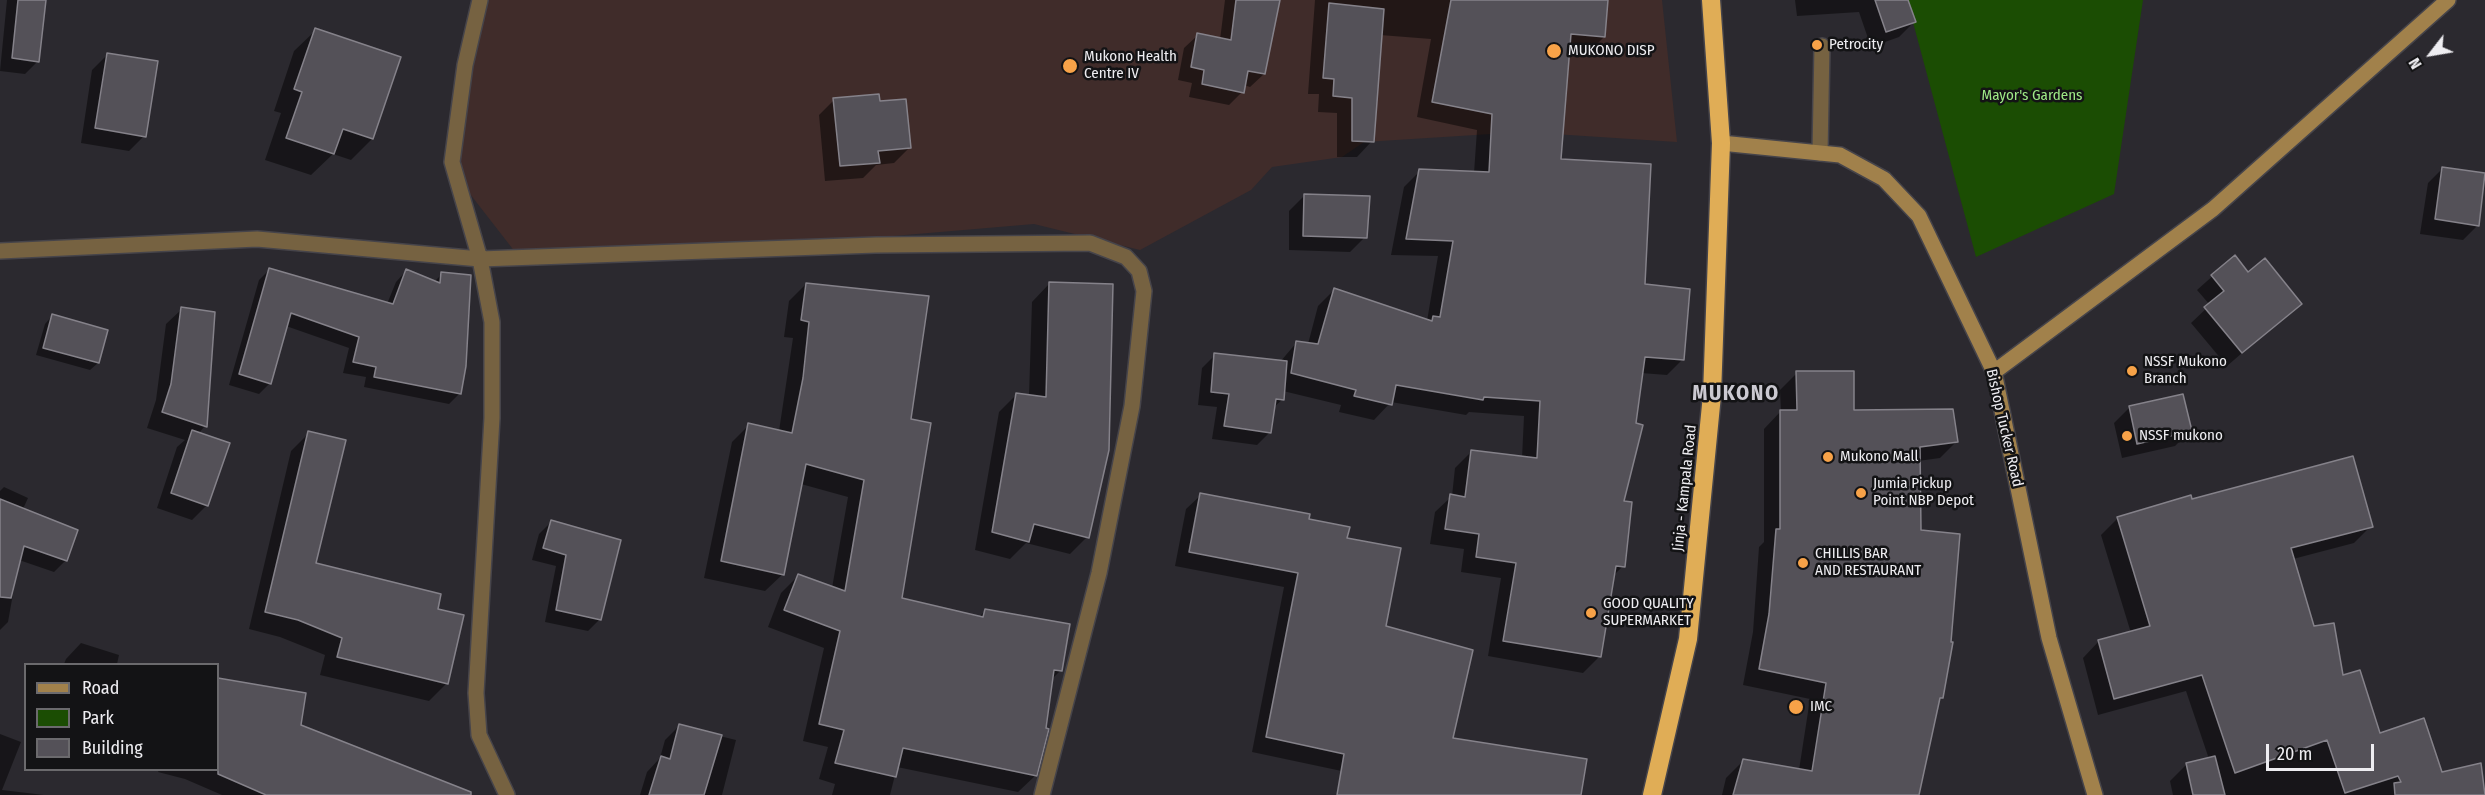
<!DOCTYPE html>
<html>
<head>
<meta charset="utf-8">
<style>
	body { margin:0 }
	#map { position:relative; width:2485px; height:795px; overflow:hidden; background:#2b292f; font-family:"Fira Sans Condensed",sans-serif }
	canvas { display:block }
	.legend { position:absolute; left:24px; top:663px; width:195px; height:108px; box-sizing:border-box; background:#131315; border:2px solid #6b6a6d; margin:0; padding:8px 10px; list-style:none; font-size:18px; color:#eeedf1 }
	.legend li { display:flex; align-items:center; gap:12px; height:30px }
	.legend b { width:30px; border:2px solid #6b6a6d }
	.north { position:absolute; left:2401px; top:24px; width:60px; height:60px; -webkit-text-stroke:4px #131315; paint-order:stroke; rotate:239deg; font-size:16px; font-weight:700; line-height:24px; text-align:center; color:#eeedf1 }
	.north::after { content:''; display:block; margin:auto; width:21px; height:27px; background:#eeedf1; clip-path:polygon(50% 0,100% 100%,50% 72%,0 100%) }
	.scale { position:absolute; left:2266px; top:744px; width:108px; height:27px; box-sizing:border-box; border:3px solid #eeedf1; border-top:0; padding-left:8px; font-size:18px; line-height:21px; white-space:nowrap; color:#eeedf1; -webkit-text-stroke:4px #131315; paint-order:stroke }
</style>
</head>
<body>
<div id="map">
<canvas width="2485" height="795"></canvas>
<ul class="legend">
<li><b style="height:8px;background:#a1814b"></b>Road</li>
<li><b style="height:16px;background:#1b4d03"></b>Park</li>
<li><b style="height:16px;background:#545158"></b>Building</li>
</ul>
<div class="north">N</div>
<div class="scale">20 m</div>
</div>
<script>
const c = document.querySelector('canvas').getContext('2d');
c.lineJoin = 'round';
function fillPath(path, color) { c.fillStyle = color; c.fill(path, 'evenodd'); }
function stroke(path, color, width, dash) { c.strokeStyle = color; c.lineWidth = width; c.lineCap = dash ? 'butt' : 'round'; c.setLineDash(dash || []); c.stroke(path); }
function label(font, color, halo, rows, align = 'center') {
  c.font = font + ' "Fira Sans Condensed",sans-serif'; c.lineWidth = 5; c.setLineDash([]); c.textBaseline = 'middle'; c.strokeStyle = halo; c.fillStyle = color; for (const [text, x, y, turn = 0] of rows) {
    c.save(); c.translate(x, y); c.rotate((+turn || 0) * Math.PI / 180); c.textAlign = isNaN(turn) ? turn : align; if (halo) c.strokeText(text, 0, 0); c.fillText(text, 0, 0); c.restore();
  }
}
fillPath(new Path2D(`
	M 481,0 L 1662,0 L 1677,142 L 1523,132 L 1364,142 L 1342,157 L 1272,167 L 1251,190 L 1140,250 L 1034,224 L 776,246 L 519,257 L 456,176 Z`), '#402c2a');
fillPath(new Path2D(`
	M 1907,0 L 2143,0 L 2114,194 L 1976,257 Z`), '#1b4d03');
fillPath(new Path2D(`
	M 7,0 L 44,0 L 38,61 L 25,74 L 0,71 Z
	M 1225,0 L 1278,0 L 1264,74 L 1250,87 L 1244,85 L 1242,92 L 1229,105 L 1189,97 L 1192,83 L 1178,80 L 1184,48 L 1198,35 L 1220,40 Z
	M 1315,0 L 1607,0 L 1604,37 L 1588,53 L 1568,51 L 1559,160 L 1644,286 L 1683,359 L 1667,375 L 1641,373 L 1622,502 L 1623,566 L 1613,576 L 1599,657 L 1583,673 L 1488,656 L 1501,578 L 1461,572 L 1464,549 L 1430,544 L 1435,512 L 1452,496 L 1455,468 L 1471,452 L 1522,458 L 1524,416 L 1469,412 L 1466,415 L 1391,402 L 1374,420 L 1339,412 L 1341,405 L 1283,391 L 1283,399 L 1273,408 L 1270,432 L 1257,445 L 1212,439 L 1217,407 L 1198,405 L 1202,368 L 1215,355 L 1280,362 L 1297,342 L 1308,344 L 1318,306 L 1334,290 L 1427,321 L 1438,256 L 1391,255 L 1404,187 L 1420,171 L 1474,173 L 1477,130 L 1417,117 L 1431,39 L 1380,35 L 1372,141 L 1357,157 L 1337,157 L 1337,113 L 1318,112 L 1319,94 L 1308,94 Z
	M 1795,0 L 1907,0 L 1914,22 L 1899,37 L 1871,47 L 1859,12 L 1797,16 Z
	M 316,30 L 372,139 L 351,160 L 333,154 L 311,175 L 265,160 L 281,113 L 274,111 L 294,51 Z
	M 107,55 L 144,136 L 129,151 L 81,143 L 92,70 Z
	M 834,100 L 878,103 L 909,148 L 894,163 L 876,165 L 863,178 L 825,181 L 819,115 Z
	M 2443,168 L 2485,175 L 2478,225 L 2463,240 L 2420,234 L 2428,183 Z
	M 1305,195 L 1365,237 L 1350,252 L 1289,250 L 1289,211 Z
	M 2234,257 L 2248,275 L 2300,303 L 2227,366 L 2191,323 L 2210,305 L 2197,290 Z
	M 270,269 L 387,304 L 396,282 L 406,271 L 434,282 L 442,274 L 460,393 L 449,404 L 364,387 L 366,377 L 343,373 L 349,348 L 286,326 L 270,383 L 259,394 L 229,385 L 259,280 Z
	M 806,284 L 910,420 L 900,600 L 978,618 L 985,611 L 1061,670 L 1051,680 L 1036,775 L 1018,792 L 897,767 L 890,795 L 832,795 L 835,784 L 819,779 L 828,747 L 803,741 L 824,648 L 768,627 L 781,593 L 798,576 L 832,588 L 848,497 L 801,484 L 783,574 L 765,591 L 704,578 L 732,442 L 749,425 L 779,431 L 793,338 L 784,337 L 789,301 Z
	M 1049,284 L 1087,537 L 1070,554 L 1026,543 L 1010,559 L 975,550 L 999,412 L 1017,394 L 1029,396 L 1032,302 Z
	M 182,309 L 213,313 L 205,426 L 198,434 L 207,505 L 192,520 L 157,508 L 177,447 L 185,440 L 147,428 L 156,400 L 166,324 Z
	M 52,316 L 98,363 L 90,370 L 36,355 L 45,324 Z
	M 1797,373 L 1853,411 L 1957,441 L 1940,458 L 1918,461 L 1919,532 L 1942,698 L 1938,701 L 1918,795 L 1722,795 L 1726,778 L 1743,761 L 1799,770 L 1810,699 L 1743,685 L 1753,632 L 1759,547 L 1764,542 L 1764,429 L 1781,411 L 1780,390 Z
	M 2129,408 L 2190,431 L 2175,446 L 2122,458 L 2114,423 Z
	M 309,433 L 314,564 L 436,610 L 462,616 L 446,684 L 429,701 L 320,675 L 325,655 L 280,637 L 249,629 L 291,451 Z
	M 4,487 L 28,498 L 23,509 L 66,560 L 54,572 L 19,560 L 8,622 L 0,630 L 0,491 Z
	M 1201,495 L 1307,521 L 1346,539 L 1351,773 L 1252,752 L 1284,587 L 1175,566 L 1186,509 Z
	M 2191,501 L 2371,526 L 2354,543 L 2293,559 L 2313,628 L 2379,734 L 2441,774 L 2480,765 L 2485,795 L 2173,795 L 2170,781 L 2186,765 L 2209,759 L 2186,691 L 2098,715 L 2083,658 L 2099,641 L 2131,633 L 2101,535 L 2118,518 Z
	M 551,522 L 600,619 L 588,631 L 545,622 L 556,566 L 532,560 L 539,534 Z
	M 81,643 L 119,655 L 117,664 L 64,664 L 66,659 Z
	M 218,679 L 304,695 L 299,726 L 421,795 L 222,795 L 185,779 L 158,772 L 159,770 L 218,770 Z
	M 679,726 L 736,740 L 722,795 L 640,795 L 647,772 L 660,758 L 665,740 Z
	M 0,734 L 21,742 L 2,790 L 44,795 L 0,795 Z`), '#0007');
const building = new Path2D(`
	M 18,0 L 46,0 L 39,62 L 12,58 Z
	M 1236,0 L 1280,0 L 1265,74 L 1248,71 L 1244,93 L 1202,84 L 1204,70 L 1191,67 L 1197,33 L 1231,40 Z
	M 1451,0 L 1608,0 L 1605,37 L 1571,34 L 1561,159 L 1651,164 L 1645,284 L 1690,289 L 1684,360 L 1645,357 L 1636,423 L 1643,425 L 1624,501 L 1632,502 L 1625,567 L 1616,566 L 1601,657 L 1503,641 L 1516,563 L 1476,557 L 1479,534 L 1445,529 L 1450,494 L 1465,497 L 1471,450 L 1537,458 L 1540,401 L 1484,397 L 1483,400 L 1396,385 L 1392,405 L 1354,396 L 1356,390 L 1291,373 L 1296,341 L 1318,344 L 1334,288 L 1432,321 L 1433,316 L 1440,317 L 1453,241 L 1406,239 L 1419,169 L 1489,172 L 1492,114 L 1432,102 Z
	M 1875,0 L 1908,0 L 1916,22 L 1886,32 Z
	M 1329,3 L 1384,9 L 1374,142 L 1352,141 L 1352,98 L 1333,96 L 1334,79 L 1323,78 Z
	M 315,28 L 401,57 L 373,139 L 343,129 L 334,154 L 286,138 L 302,92 L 294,89 Z
	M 107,53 L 158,61 L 146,137 L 95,128 Z
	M 879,94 L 880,101 L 906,99 L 911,148 L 878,151 L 880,163 L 840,166 L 833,98 Z
	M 2442,167 L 2485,173 L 2479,226 L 2435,219 Z
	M 1304,194 L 1370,196 L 1367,238 L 1303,236 Z
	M 2235,255 L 2248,272 L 2265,258 L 2302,304 L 2242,353 L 2204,307 L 2224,291 L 2211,275 Z
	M 269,268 L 393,304 L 406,269 L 440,283 L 441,272 L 471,275 L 466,366 L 461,394 L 374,377 L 376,367 L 353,362 L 359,337 L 291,313 L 271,384 L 239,374 Z
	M 1049,282 L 1113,284 L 1109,450 L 1089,538 L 1034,524 L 1029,542 L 992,532 L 1016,393 L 1046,397 Z
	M 806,283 L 929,296 L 911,419 L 931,423 L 902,598 L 983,617 L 985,609 L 1070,624 L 1062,671 L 1054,670 L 1046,728 L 1049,729 L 1037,776 L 903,748 L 896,777 L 835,763 L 844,730 L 819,724 L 840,631 L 784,610 L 798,574 L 845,591 L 864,480 L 806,464 L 784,575 L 721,561 L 748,423 L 792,433 L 803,378 L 809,322 L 801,320 Z
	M 181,307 L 215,312 L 207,427 L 162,412 L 171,384 Z
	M 52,314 L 108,330 L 99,363 L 43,348 Z
	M 1214,353 L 1287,361 L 1284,400 L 1276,399 L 1271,433 L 1224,426 L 1229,394 L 1211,392 Z
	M 1796,371 L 1854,371 L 1854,410 L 1953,409 L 1958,442 L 1920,447 L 1921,530 L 1960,534 L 1951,642 L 1953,642 L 1943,698 L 1940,698 L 1919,795 L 1733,795 L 1743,759 L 1812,771 L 1826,683 L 1759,669 L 1769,614 L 1776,529 L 1780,529 L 1780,410 L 1797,410 Z
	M 2183,394 L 2192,431 L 2137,444 L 2129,406 Z
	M 192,430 L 230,443 L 208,506 L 171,493 Z
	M 308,431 L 346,440 L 316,563 L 441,594 L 438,609 L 464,615 L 448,684 L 337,657 L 342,638 L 298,620 L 265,612 Z
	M 2353,456 L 2373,527 L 2291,548 L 2314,626 L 2334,623 L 2343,675 L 2360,670 L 2380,733 L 2424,718 L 2442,772 L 2481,763 L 2485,795 L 2395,795 L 2394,783 L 2401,782 L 2398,776 L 2345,793 L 2327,740 L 2235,773 L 2202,675 L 2114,699 L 2098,640 L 2150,626 L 2117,517 L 2191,495 L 2192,499 Z
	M 1200,493 L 1310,514 L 1309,519 L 1350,527 L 1347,538 L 1401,548 L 1386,626 L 1473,650 L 1453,738 L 1587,759 L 1581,795 L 1337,795 L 1344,754 L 1266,737 L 1298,573 L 1189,552 Z
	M 0,499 L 78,530 L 67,561 L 24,546 L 11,598 L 0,597 Z
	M 551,520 L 621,540 L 601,620 L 556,610 L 566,555 L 543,548 Z
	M 218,678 L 306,693 L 301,725 L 471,792 L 471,795 L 266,795 L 218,774 Z
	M 679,724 L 722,735 L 704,795 L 649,795 L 661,756 L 670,759 Z
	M 2215,756 L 2225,795 L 2193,795 L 2186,763 Z`);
fillPath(building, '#545158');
stroke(building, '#85828a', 1.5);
const street = new Path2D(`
	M 480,0 L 465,65 L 452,162 L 480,259 L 492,322 L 492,418 L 476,693 L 479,735 L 507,795
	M 1820,153 L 1822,46
	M 0,251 L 257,239 L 480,259 L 876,245 L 1090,243 L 1126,257 L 1139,271 L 1144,291 L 1132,406 L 1099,573 L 1042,795`);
const secondary = new Path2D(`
	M 1721,143 L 1840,155 L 1884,179 L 1919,216 L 1994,372 L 2049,638 L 2095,795
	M 1994,372 L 2213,209 L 2448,0`);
const highway = new Path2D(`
	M 1652,795 L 1688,639 L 1712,395 L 1721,143 L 1711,0`);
stroke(street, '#46444a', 18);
stroke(secondary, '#46444a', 18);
stroke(highway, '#46444a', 21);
stroke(street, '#766241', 15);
stroke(secondary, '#a1814b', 15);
stroke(highway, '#e0ad56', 18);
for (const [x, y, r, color] of [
	[1817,45,6,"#f7a248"],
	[1554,51,8,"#f7a248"],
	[1070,66,8,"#f7a248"],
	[2132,371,6,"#f7a248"],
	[2127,436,6,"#f7a248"],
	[1828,457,6,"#f7a248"],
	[1861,493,6,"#f7a248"],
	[1803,563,6,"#f7a248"],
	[1591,613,6,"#f7a248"],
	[1796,707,8,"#f7a248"]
]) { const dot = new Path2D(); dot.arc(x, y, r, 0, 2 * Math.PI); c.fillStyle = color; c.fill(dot); stroke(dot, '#131315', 2); }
label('15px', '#eeedf1', '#131315', [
	["Petrocity",1829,45],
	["MUKONO DISP",1568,51],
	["Mukono Health",1084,57],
	["Centre IV",1084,74],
	["NSSF Mukono",2144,362],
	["Branch",2144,379],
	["NSSF mukono",2139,436],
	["Mukono Mall",1840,457],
	["Jumia Pickup",1873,484],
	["Point NBP Depot",1873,501],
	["CHILLIS BAR",1815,554],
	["AND RESTAURANT",1815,571],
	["GOOD QUALITY",1603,604],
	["SUPERMARKET",1603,621],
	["IMC",1810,707]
], 'left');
label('15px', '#9ee986', '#131315', [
	["Mayor's Gardens",2032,96]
]);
label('15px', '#eeedf1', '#131315', [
	["Bishop Tucker Road",2004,428,77],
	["Jinja - Kampala Road",1685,488,-84]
]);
c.letterSpacing = '1.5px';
label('bold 21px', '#cbc9d1', '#131315', [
	["MUKONO",1736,394]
]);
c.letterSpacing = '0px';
</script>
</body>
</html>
